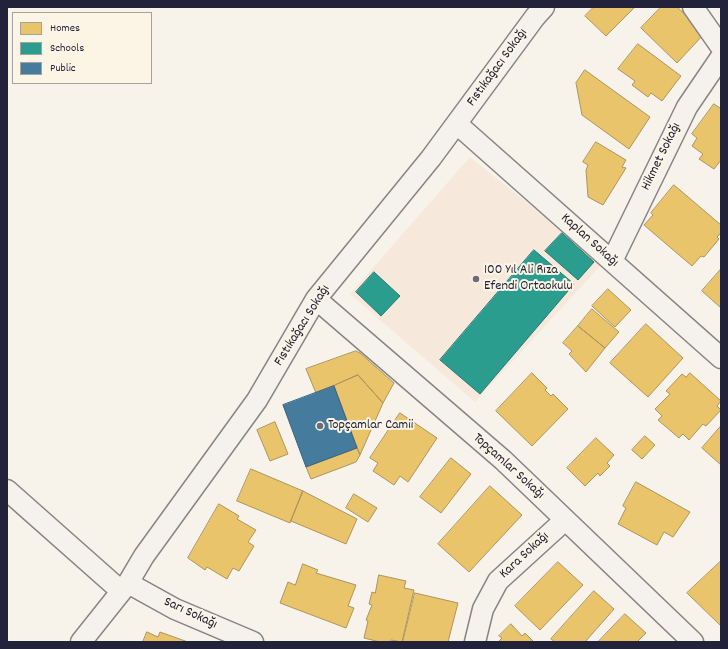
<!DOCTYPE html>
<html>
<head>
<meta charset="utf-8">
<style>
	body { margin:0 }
	#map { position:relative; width:728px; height:649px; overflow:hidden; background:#f7f3ea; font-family:Dekko,sans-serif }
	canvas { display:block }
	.frame { position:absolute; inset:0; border:8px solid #22223b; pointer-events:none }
	.legend { position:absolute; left:12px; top:12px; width:140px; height:72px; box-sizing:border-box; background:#fcf5e5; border:1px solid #a5a1a1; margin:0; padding:5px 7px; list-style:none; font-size:12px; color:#22223b }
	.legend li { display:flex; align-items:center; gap:8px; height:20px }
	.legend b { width:20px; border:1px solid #a5a1a1 }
</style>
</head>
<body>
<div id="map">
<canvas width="728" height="649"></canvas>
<div class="frame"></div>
<ul class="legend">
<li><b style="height:11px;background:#e9c46a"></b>Homes</li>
<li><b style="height:11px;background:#2a9d8f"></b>Schools</li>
<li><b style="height:11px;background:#457b9d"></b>Public</li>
</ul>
</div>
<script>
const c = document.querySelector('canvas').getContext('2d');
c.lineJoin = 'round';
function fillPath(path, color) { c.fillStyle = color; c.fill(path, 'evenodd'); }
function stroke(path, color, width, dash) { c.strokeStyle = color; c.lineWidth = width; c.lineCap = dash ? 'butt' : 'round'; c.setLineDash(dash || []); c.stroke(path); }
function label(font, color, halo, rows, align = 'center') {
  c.font = font + ' Dekko,sans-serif'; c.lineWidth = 4; c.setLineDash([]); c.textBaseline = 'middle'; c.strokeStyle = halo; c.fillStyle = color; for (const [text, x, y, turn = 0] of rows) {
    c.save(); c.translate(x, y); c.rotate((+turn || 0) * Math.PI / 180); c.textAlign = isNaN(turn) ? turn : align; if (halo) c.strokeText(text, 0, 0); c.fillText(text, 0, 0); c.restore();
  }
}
fillPath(new Path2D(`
	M 470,157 L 603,263 L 475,402 L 350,294 Z`), '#f6e9db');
const homes = new Path2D(`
	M 594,7 L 635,7 L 606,36 L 585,16 Z
	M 661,7 L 677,7 L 705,33 L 677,63 L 641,28 Z
	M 638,44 L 681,76 L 662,101 L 651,93 L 648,97 L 632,85 L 635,81 L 618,69 Z
	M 585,70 L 650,117 L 629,149 L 582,115 L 576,83 Z
	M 714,104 L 720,108 L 721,106 L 721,160 L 714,169 L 699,159 L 703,154 L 692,146 L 697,138 L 692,134 Z
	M 596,142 L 626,160 L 622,167 L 626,168 L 603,205 L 588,197 L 586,170 L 588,165 L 583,162 Z
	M 674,185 L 721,225 L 721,233 L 717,237 L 719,239 L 704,257 L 701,256 L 692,266 L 644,225 L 653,215 L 651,213 Z
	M 721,269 L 721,308 L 702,291 Z
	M 608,289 L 631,310 L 615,327 L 592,306 Z
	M 592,309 L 619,332 L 605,348 L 578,326 Z
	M 646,324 L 683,358 L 648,397 L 610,363 Z
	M 578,326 L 605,348 L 586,372 L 569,354 L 572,351 L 563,343 Z
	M 356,351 L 360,353 L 394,383 L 383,403 L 358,375 L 316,393 L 306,369 Z
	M 532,373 L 547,388 L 545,390 L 551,396 L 553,394 L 568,409 L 532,446 L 496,411 Z
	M 690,373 L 721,401 L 717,406 L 721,410 L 706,426 L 703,424 L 689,440 L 683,434 L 679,438 L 658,420 L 662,416 L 655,409 L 670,394 L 666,391 L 682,374 L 686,377 Z
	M 358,375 L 383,403 L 360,455 L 334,386 Z
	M 400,413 L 437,438 L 408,482 L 400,476 L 394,485 L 373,471 L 378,463 L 370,458 Z
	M 275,422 L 288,454 L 270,461 L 257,430 Z
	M 721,426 L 721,465 L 702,448 Z
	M 645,436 L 655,445 L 642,459 L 632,450 Z
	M 596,438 L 614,455 L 607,463 L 610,466 L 600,476 L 598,473 L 585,486 L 567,468 Z
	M 357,448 L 360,455 L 356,462 L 311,479 L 306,467 Z
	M 451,458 L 471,474 L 441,513 L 420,497 Z
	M 251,469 L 303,491 L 290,523 L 237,501 Z
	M 636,482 L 690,512 L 673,537 L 664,532 L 657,545 L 618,524 L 626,508 L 623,506 Z
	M 490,486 L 522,515 L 469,572 L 438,544 Z
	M 303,491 L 357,519 L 346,544 L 291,521 Z
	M 354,494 L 377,508 L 368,522 L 346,508 Z
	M 219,504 L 239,516 L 237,519 L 256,530 L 248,542 L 254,546 L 239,571 L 233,568 L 227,579 L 207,567 L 205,570 L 188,558 Z
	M 721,561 L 721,626 L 687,593 Z
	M 558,562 L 583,585 L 540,630 L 515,606 Z
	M 303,564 L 318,570 L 316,573 L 356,585 L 348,606 L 354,608 L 346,628 L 280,603 L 288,582 L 295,585 Z
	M 379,575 L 406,581 L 404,588 L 414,590 L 402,642 L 391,640 L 390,642 L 380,642 L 364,638 L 368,621 L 366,620 L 372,605 L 369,604 L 372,592 L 375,593 Z
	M 594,591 L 614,609 L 585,642 L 555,642 L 551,639 Z
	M 415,593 L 458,603 L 448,642 L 403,642 Z
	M 625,614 L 646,633 L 637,642 L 598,642 Z
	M 511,624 L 522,636 L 525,633 L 534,642 L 498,642 L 502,638 L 499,636 Z
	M 147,632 L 158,637 L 160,632 L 188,642 L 143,642 Z`);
fillPath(homes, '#e9c46a');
stroke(homes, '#ad935c', 1);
const schools = new Path2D(`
	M 562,233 L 594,262 L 578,280 L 545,251 Z
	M 534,250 L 574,284 L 480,394 L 440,360 Z
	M 374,272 L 400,296 L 381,316 L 356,292 Z`);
fillPath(schools, '#2a9d8f');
stroke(schools, '#287876', 1);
const public = new Path2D(`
	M 334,386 L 357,448 L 306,467 L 283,405 Z`);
fillPath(public, '#457b9d');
stroke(public, '#3a6080', 1);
const street = new Path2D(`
	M 693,7 L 721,47
	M 457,124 L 721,358
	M 612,261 L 687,107 L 721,57
	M 316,299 L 503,460 L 693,642
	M 7,490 L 121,591
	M 128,583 L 175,609 L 253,642
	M 81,642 L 128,583 L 144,556 L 257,400 L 316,299 L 431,158 L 535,17 L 544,7
	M 475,642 L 483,609 L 498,581 L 565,520`);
stroke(street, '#868485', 23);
stroke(street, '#f5f2ec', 20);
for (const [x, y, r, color] of [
	[476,279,4,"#6d6b78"],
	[320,426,4,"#6d6b78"]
]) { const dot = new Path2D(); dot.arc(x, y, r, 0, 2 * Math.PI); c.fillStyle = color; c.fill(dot); stroke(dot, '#fcf5e5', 1.5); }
label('14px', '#22223b', '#fcf5e5', [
	["Fıstıkağacı Sokağı",498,68,-54],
	["Hikmet Sokağı",662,157,-64],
	["Kaplan Sokağı",589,241,42],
	["Fıstıkağacı Sokağı",303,326,-58],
	["Topçamlar Sokağı",508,467,42],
	["Kara Sokağı",525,556,-43],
	["Sarı Sokağı",190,614,25]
]);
label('14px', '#22223b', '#fcf5e5', [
	["100 Yıl Ali Rıza",484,271],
	["Efendi Ortaokulu",484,287],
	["Topçamlar Camii",328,426]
], 'left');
</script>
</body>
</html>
